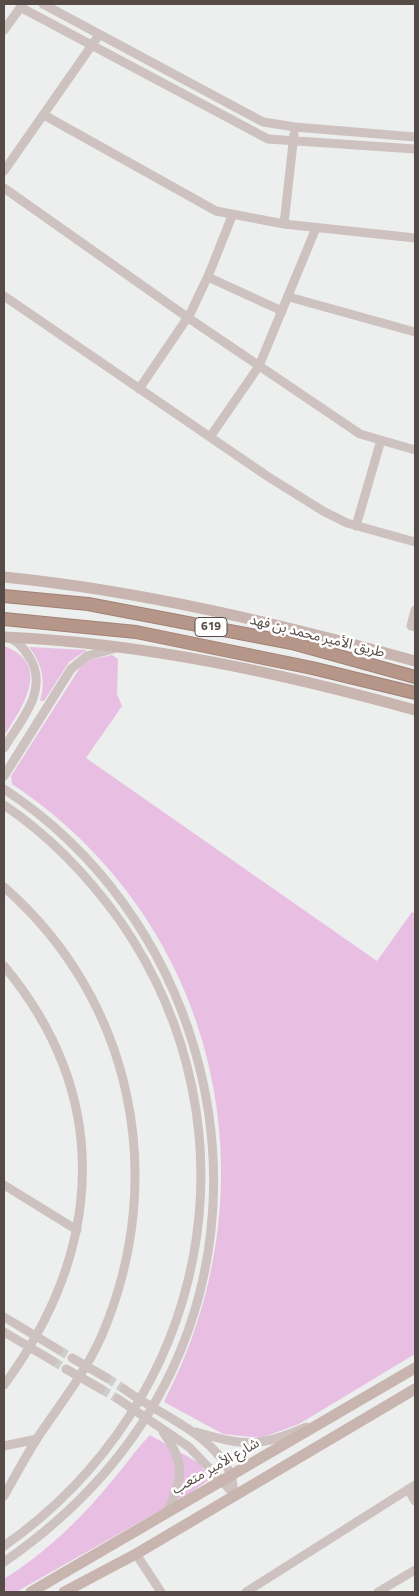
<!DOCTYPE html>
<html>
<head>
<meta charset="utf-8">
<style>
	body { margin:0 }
	#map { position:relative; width:419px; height:1596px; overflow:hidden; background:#ecefee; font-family:"Titillium Web",sans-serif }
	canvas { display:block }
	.frame { position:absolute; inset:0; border:5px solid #574b47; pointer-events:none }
</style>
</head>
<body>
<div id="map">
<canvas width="419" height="1596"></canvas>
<div class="frame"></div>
</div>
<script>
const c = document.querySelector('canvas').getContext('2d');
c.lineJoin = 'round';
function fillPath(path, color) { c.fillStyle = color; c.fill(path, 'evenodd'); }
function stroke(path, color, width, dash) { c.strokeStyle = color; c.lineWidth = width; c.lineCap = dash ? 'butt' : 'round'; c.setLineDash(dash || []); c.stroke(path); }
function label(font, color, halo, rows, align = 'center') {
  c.font = font + ' "Titillium Web","Noto Sans Arabic",sans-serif'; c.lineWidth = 5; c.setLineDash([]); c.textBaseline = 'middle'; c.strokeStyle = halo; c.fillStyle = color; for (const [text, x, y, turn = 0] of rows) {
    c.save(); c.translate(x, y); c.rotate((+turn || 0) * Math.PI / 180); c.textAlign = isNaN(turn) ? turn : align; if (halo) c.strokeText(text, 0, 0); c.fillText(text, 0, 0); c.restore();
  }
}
fillPath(new Path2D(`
	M 4,646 C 53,664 22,708 4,736 Z
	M 29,647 L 87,650 L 69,662 L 44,701 L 40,701 C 46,680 42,664 29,647 Z
	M 112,655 L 118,659 L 117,694 L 122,706 L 86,758 L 377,961 L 412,912 L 415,914 L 415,1354 L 299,1424 L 261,1438 L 223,1434 L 164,1402 C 278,1185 219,922 12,784 L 11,776 L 81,666 L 89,660 Z
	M 150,1435 L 199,1463 L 210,1479 L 189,1494 L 16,1592 L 4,1592 L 4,1579 C 47,1552 84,1516 116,1476 C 128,1462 137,1448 150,1435 Z`), '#e8bfe2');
stroke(new Path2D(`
	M 59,1350 L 72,1358
	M 53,1361 L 66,1369
	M 107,1378 L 124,1389
	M 101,1389 L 118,1399`), '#cececd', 9, [9, 4.5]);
const highway = new Path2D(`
	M 4,596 L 88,604 L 292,643 L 415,677
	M 4,619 L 136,632 L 312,668 L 415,693`);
stroke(highway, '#a18275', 14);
stroke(new Path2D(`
	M 43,4 L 263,122 L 295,127 L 415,137
	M 20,7 L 268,139 L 415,149
	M 4,30 L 23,4
	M 44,115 L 216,211 L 284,224 L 415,238
	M 4,171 L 99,35
	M 4,188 L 187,317 L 360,434 L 415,450
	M 284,224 L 294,134
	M 208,277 L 282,311
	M 4,296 L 267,476 L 323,511 L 347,523 L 415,542
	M 289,297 L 415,332
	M 139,389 L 190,314 L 209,274 L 232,216
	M 210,437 L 259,366 L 316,228
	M 356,526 L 381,440
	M 415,610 L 411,626 L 415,627
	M 4,748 C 20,721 48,692 31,660 C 25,650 20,643 10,638
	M 4,776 L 71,669 L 87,656 L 113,649
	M 4,789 C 192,912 268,1165 172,1370 C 134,1450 75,1513 4,1562
	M 4,805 C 50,836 89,877 121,922 C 264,1130 209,1402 4,1546
	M 4,887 C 133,1000 169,1178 102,1335 C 86,1372 60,1404 38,1437 C 26,1456 15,1476 4,1496
	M 4,966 C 114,1098 103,1251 4,1385
	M 4,1185 L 77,1230
	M 4,1317 L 59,1350
	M 4,1332 L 53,1361
	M 72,1358 L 107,1378
	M 66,1369 L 101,1389
	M 124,1389 C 159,1415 213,1433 231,1475 C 233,1481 233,1488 234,1494
	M 118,1399 L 189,1447 L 234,1494
	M 163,1432 C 186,1463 183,1478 167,1512
	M 196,1432 C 245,1446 258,1448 306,1427
	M 4,1446 L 37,1439
	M 408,1489 L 415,1501
	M 136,1554 L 161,1592
	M 246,1592 L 415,1485
	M 378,1592 L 415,1570`), '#cdc2bf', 9);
stroke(new Path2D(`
	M 4,577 C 143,591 280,624 415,661
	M 4,637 C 144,643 281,673 415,710
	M 31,1592 L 415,1368
	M 64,1592 L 136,1554 L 415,1389`), '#c8b5af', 11);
stroke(highway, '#b69689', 12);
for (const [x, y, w] of [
	[211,627,32]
]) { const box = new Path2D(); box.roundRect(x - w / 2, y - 9.5, w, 19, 4); c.fillStyle = '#fff'; c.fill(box); stroke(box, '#574b47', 1); }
label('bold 12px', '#574b47', null, [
	["619",211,627]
]);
label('14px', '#574b47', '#fff', [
	["طريق الأمير محمد بن فهد",317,637,14],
	["شارع الأمير متعب",216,1467,-30]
]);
</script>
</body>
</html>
